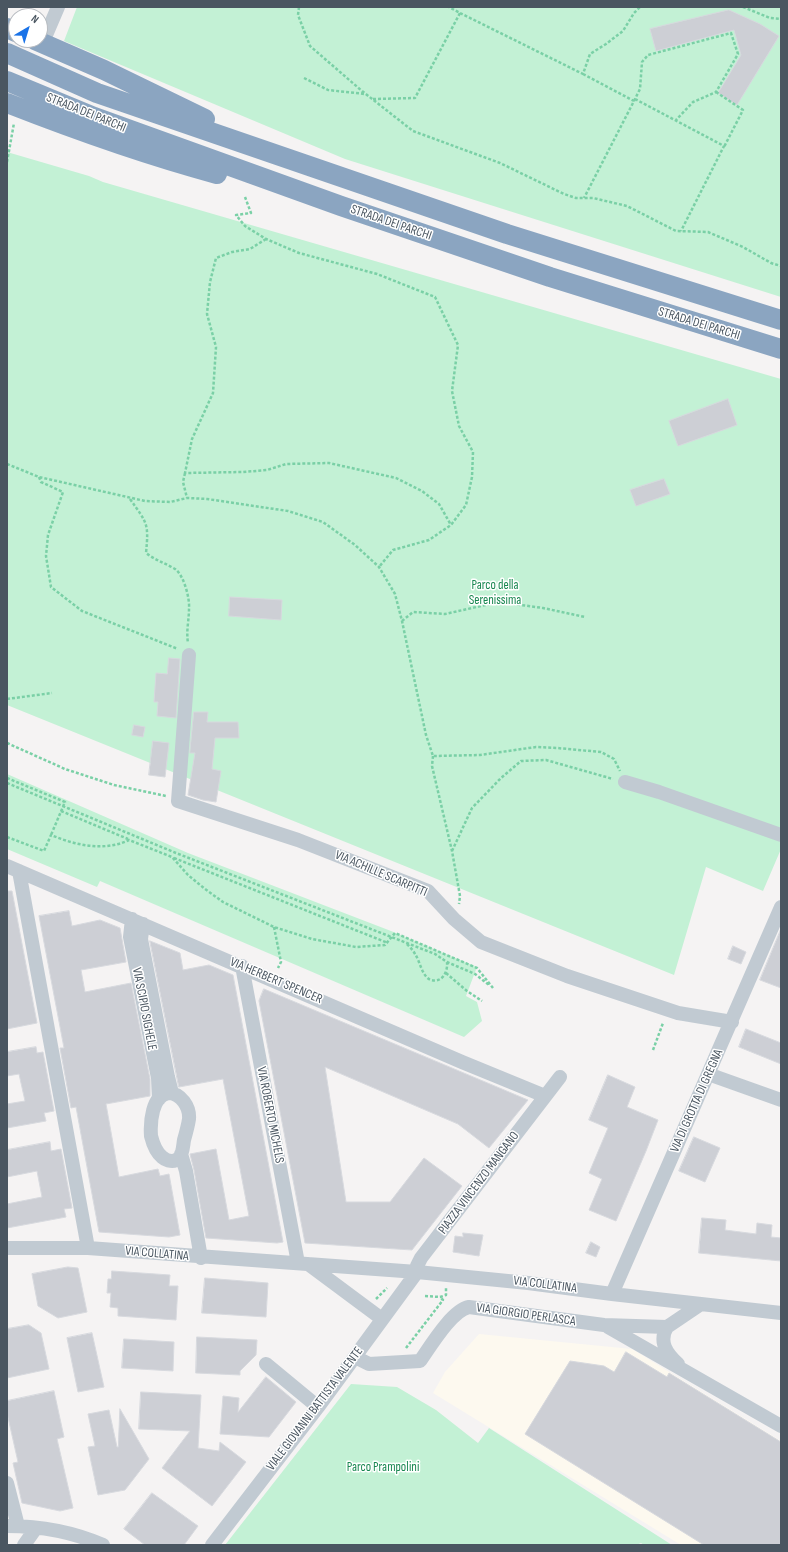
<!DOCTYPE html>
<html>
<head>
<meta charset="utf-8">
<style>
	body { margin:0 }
	#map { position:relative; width:788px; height:1552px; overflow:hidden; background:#f5f3f3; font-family:"Sofia Sans Condensed",sans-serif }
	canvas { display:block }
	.frame { position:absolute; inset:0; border:8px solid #4a5661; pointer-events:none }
	.north { position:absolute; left:8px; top:8px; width:40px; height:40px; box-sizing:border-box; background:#fff; border:1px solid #b7bbc0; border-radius:50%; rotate:38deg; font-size:11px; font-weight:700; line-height:16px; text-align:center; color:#4a5661 }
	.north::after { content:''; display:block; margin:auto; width:14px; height:18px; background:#1a73e8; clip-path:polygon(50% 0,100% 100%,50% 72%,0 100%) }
</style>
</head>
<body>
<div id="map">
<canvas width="788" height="1552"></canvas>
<div class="frame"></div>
<div class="north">N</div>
</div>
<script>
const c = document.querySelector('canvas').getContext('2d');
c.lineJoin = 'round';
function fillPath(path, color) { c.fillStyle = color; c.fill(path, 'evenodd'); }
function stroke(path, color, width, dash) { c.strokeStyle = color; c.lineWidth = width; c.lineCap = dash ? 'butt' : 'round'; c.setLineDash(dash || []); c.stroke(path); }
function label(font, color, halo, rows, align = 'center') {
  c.font = font + ' "Sofia Sans Condensed",sans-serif'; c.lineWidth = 3; c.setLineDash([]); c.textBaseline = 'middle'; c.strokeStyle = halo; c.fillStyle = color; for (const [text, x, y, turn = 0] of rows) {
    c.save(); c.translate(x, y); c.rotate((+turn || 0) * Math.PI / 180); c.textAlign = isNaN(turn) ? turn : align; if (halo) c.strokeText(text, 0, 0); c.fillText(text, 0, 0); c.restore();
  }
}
fillPath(new Path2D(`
	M 479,1334 L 632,1349 L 781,1441 L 781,1545 L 681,1545 L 433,1393 L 445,1372 Z`), '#fdf9ef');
fillPath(new Path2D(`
	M 77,7 L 781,7 L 781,297 L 345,159 L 64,41 Z
	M 7,152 L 89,176 L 103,182 L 781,379 L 781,849 L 763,891 L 706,867 L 674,975 L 7,705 Z
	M 7,774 L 188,853 L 391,931 L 477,967 L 466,996 L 477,1002 L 482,1021 L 464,1037 L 100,881 L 97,887 L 7,849 Z
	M 351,1384 L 397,1387 L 436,1410 L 478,1443 L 489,1428 L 672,1545 L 644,1545 L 641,1543 L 636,1545 L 225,1545 Z`), '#c3f1d5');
const building = new Path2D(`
	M 729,10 L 760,24 L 779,36 L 737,105 L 718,93 L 741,55 L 734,30 L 656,51 L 650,29 Z
	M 728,399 L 737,425 L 678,446 L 669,421 Z
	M 664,479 L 670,494 L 636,506 L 630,490 Z
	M 230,597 L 282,600 L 281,620 L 229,616 Z
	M 169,658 L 180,659 L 176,718 L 157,716 L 158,702 L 154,702 L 156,673 L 167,674 Z
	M 194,712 L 208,712 L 207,722 L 238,722 L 239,738 L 215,738 L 212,769 L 221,771 L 216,802 L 203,800 L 188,795 L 195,753 L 190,753 Z
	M 134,725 L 145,727 L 143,737 L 132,735 Z
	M 153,741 L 169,743 L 165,777 L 149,775 Z
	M 7,891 L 12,891 L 37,1023 L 7,1029 Z
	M 69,911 L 72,926 L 100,920 L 120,928 L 126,962 L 81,970 L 85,992 L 131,983 L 150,1079 L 150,1096 L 106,1104 L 119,1177 L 158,1169 L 160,1176 L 169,1174 L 180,1235 L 169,1237 L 99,1232 L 76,1107 L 71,1108 L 60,1048 L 64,1048 L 39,916 Z
	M 781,929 L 781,988 L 760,980 Z
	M 150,941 L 180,953 L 183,970 L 209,965 L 233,975 L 283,1242 L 277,1243 L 206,1238 L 194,1170 L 190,1154 L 216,1149 L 229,1220 L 249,1216 L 223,1079 L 179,1087 Z
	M 733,946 L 746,952 L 741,964 L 728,959 Z
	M 264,989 L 528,1100 L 489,1148 L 458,1124 L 325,1067 L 346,1202 L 390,1202 L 424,1158 L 462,1186 L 412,1250 L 305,1243 L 259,1001 Z
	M 746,1029 L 781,1043 L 781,1064 L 739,1047 Z
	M 36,1047 L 37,1053 L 43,1052 L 54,1111 L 44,1113 L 46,1121 L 7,1128 L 7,1104 L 25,1101 L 19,1074 L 7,1076 L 7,1052 Z
	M 608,1075 L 635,1087 L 627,1107 L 658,1120 L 646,1151 L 616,1221 L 589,1210 L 602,1179 L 589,1173 L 608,1128 L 589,1120 Z
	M 694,1137 L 720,1148 L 705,1182 L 679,1171 Z
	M 50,1142 L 51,1151 L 61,1149 L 72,1208 L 64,1209 L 66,1217 L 7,1228 L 7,1204 L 42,1197 L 37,1171 L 7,1177 L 7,1150 Z
	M 702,1218 L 726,1220 L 725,1230 L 756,1234 L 757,1223 L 772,1225 L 771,1237 L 781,1238 L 781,1261 L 699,1253 Z
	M 463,1233 L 483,1235 L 479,1256 L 453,1252 L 455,1236 L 463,1237 Z
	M 591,1242 L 600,1247 L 596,1257 L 586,1253 Z
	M 68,1267 L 78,1268 L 87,1312 L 58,1318 L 38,1306 L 32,1274 Z
	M 112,1271 L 170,1275 L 169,1286 L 178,1286 L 176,1320 L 118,1316 L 118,1308 L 110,1307 L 111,1293 L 107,1293 L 108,1279 L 111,1279 Z
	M 205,1278 L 268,1283 L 266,1317 L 202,1313 Z
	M 29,1325 L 41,1333 L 49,1369 L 7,1378 L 7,1329 Z
	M 92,1333 L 104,1387 L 78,1392 L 67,1338 Z
	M 197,1337 L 257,1340 L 256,1355 L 240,1371 L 240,1375 L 196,1373 Z
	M 124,1339 L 174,1342 L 173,1371 L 122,1368 Z
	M 626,1352 L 667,1377 L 669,1373 L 781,1442 L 781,1545 L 704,1545 L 525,1434 L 570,1361 L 604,1366 L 614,1372 Z
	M 266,1377 L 296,1402 L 269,1437 L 220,1434 L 223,1396 L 239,1398 L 238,1412 Z
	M 54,1391 L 64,1437 L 57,1439 L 73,1508 L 60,1511 L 22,1503 L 13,1463 L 18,1462 L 7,1413 L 7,1401 Z
	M 141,1392 L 201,1395 L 198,1448 L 219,1451 L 220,1442 L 246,1462 L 212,1506 L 162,1468 L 190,1431 L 139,1429 Z
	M 120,1409 L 149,1459 L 125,1490 L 98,1495 L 88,1447 L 95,1446 L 88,1414 L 109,1410 L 117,1447 L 118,1447 Z
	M 152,1493 L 198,1526 L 184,1545 L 145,1545 L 124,1529 Z`);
fillPath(building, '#cdcfd5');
stroke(building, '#d7d9de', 1);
stroke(new Path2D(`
	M 299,7 L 298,15 L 310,46 L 362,91 L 413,131 L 500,163 L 564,194 L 576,198 L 593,198 L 627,206 L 676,231 L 708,232 L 743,247 L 771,263 L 781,266
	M 743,7 L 770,18 L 781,19
	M 460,13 L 583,74 L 590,54 L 606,44 L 623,31 L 634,13 L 640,7
	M 583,74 L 634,101 L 584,198
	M 304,78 L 328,90 L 365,94
	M 716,92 L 743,110 L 724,147
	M 373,99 L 415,98 L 460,13 L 449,7
	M 635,99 L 724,146 L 681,231
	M 634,101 L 640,89 L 642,62 L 648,55 L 731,33 L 738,54 L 716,92 L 693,102 L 676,120
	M 7,162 L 14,123
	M 245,197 L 251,213 L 236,215 L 245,226 L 266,239 L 299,253 L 377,274 L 435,297 L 458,345 L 452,391 L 459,426 L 473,452 L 472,477 L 466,505 L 451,525 L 429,540 L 393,550 L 379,567
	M 266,239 L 250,249 L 232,252 L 216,258 L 210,282 L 207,314 L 216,347 L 213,393 L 192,439 L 185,473 L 243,472 L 267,470 L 286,464 L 329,463 L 396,478 L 422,491 L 439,504 L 451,525
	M 7,464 L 39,477 L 145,501 L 170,502 L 187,498 L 207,499 L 288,511 L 323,522 L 355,545 L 379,567 L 395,594 L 402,621 L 426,735 L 433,756 L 480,755 L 536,747 L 557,748 L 601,752 L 614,759 L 620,771
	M 185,473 L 183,482 L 187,498
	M 39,477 L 41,482 L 63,492 L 48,535 L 46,556 L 51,587 L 82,611 L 178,649
	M 130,499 C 147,523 149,523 146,553 C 155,560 165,563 175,569 C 184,575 190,599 189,609 C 189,620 186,631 188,643
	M 402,621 L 413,612 L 445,614 L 499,602 L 543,608 L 585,617
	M 7,699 L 52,693
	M 7,743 L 65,769 L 114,785 L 166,796
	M 433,756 L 432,766 L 452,851 L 460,896 L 459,904
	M 7,778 L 65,802 L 51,835
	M 7,783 L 176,853 L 435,954 L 447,962 L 475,974 L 489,985
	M 61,811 L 128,839
	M 7,837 L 44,851 L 51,835 C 75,845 104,852 129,840 L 172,857 L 188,875 L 205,889 L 223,902 L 274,927 L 312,939 L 356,947 L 385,945 L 395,933 L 477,968 L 493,988
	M 452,851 L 472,808 L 501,778 L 521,761 L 546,760 L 613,779
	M 174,858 L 388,943
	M 274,927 L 281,962 L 278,968
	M 407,944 C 410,947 413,950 415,954 C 420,961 422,977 431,980 C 443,983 448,971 447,962
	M 446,973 L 467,991 L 482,1001
	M 653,1050 L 663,1023
	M 425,1296 L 440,1297 L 446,1295 L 446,1288
	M 376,1299 L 387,1288
	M 406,1348 L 443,1300 L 440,1297`), '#7ad0a6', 2.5, [3, 2]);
stroke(new Path2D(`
	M 46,35 L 58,7
	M 189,655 L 178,801 L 298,840 L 428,891 L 454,919 L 481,942 L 567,976 L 678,1013 L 732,1022
	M 625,782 L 659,792 L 781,835
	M 7,866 L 462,1062 L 545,1096
	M 19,871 L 88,1248
	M 132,919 L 130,937 L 158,1078 L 159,1099
	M 143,924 L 141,939 L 168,1077 L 172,1093
	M 242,966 L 298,1263
	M 708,1074 L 781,1100
	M 168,1093 C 181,1093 190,1107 189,1119 C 188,1126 186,1133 184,1140 C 183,1146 183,1154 179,1158 C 174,1163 167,1161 162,1157 C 156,1152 153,1144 151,1136 C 150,1122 152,1096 168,1093 Z
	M 181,1154 L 186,1171 L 201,1258
	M 7,1248 L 88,1248 L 417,1272 L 528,1283 L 612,1294 L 781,1313
	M 308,1264 L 382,1319
	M 417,1272 L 417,1266 L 421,1258 L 560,1077
	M 612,1294 L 781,907
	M 608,1327 L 781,1426
	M 355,1357 L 369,1364 L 420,1361 C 430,1347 452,1310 469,1307 L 604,1325 L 667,1327
	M 266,1364 L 318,1407
	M 678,1364 C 667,1354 658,1342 667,1327 L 701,1304
	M 7,1483 L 18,1526
	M 7,1526 C 40,1526 73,1532 103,1545
	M 24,1545 L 36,1528
	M 212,1545 L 318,1407 L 417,1272`), '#c1cad2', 14);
stroke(new Path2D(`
	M 7,28 L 16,32
	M 35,40 L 104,70 L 205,119
	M 7,53 L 97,93 L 507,234 L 781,320
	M 7,81 L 94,117 L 341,206 L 550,277 L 781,349
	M 7,103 C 76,130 146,155 217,174`), '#8ba5c1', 20);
label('13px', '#4a5661', '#fff', [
	["STRADA DEI PARCHI",86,113,22],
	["STRADA DEI PARCHI",391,223,19],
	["STRADA DEI PARCHI",699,324,17],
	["VIA ACHILLE SCARPITTI",381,874,23],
	["VIA HERBERT SPENCER",276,981,23],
	["VIA SCIPIO SIGHELE",144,1009,79],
	["VIA DI GROTTA DI GREGNA",697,1101,-66],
	["VIA ROBERTO MICHELS",270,1115,79],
	["PIAZZA VINCENZO MANGANO",479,1183,-53],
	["VIA COLLATINA",157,1254,5],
	["VIA COLLATINA",545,1285,7],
	["VIA GIORGIO PERLASCA",526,1315,8],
	["VIALE GIOVANNI BATTISTA VALENTE",315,1409,-53]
]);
label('13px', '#17864f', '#fff', [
	["Parco della",495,586],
	["Serenissima",495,601],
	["Parco Prampolini",383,1468]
]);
</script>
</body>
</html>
